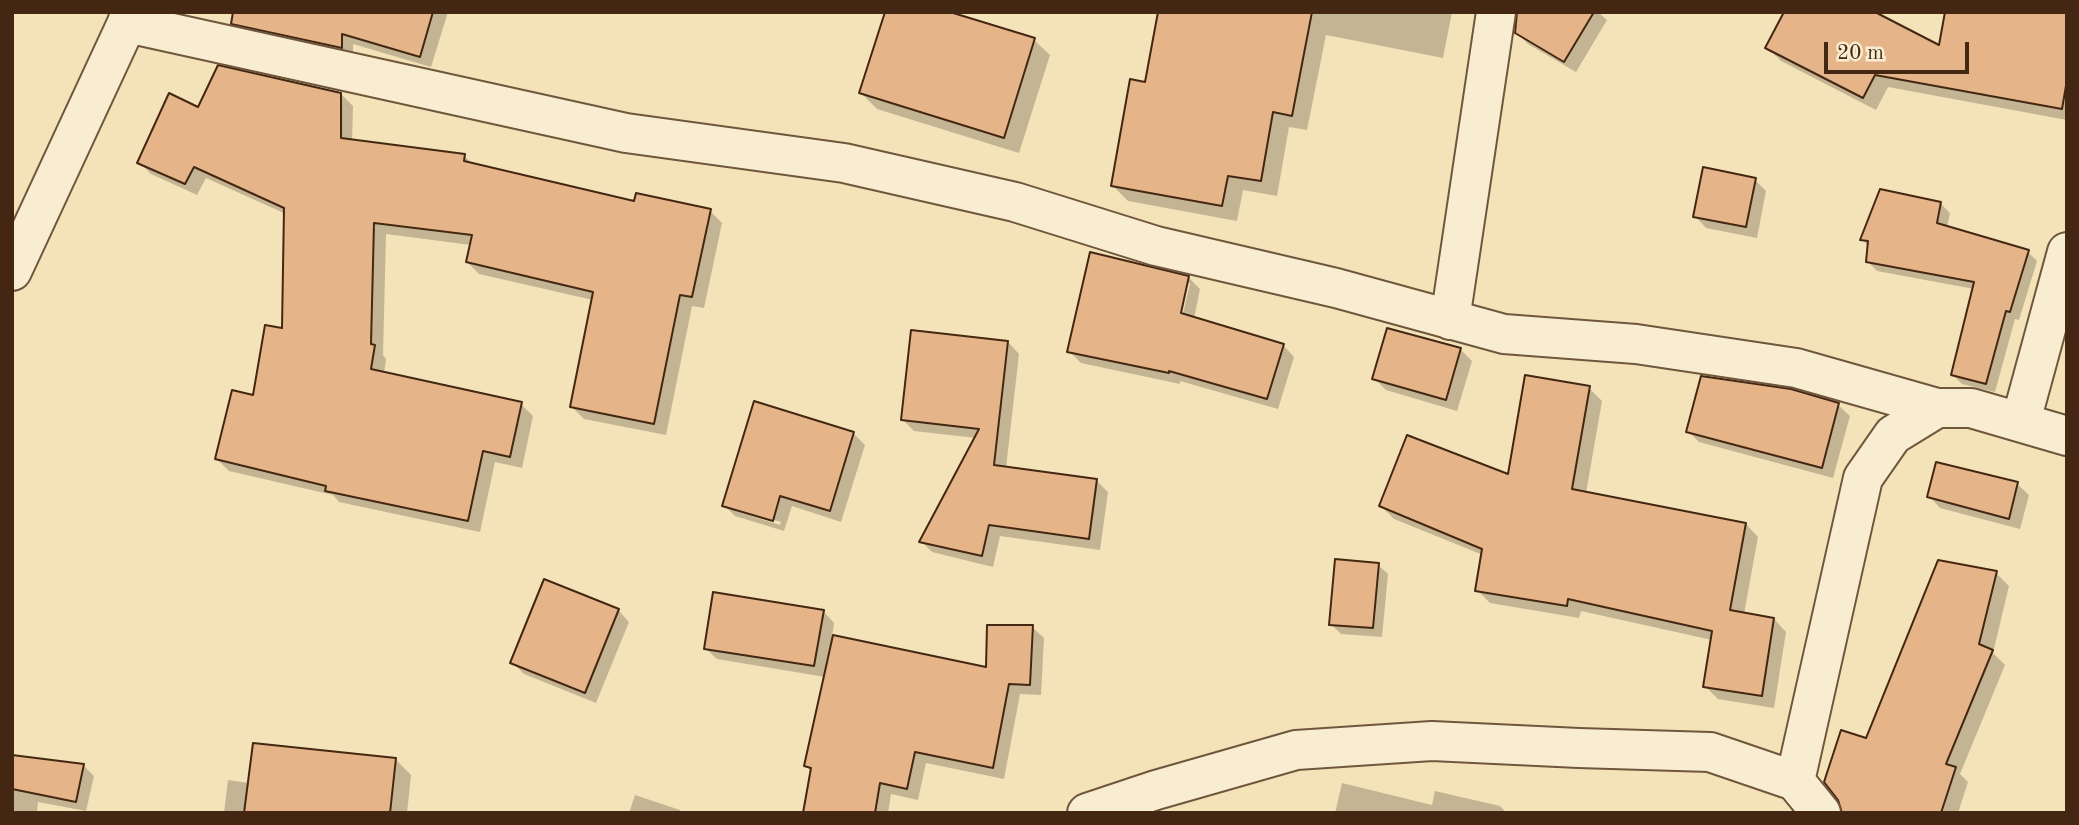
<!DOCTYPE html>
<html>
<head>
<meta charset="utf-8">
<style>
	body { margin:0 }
	#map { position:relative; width:2079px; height:825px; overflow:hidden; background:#f4e3b8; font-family:"Old Standard TT",serif }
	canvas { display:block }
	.frame { position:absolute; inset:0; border:14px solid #442712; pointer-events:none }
	.scale { position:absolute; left:1824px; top:42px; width:145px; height:32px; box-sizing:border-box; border:4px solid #442712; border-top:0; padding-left:9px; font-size:21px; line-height:24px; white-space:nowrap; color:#442712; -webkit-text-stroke:5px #f8edd1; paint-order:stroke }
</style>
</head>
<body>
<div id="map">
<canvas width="2079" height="825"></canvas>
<div class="frame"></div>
<div class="scale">20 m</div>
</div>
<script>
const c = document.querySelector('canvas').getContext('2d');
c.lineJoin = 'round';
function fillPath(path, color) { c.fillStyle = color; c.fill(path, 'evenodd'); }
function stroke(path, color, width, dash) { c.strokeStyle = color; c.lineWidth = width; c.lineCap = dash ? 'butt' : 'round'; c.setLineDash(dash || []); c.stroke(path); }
fillPath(new Path2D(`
	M 235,12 L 448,12 L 431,67 L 353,44 L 353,58 L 244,34 L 233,23 Z
	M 1160,12 L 1452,12 L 1443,58 L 1326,35 L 1307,130 L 1289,127 L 1277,196 L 1243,190 L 1237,221 L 1128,201 L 1112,185 L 1146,84 Z
	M 1526,12 L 1598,12 L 1607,20 L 1576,72 L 1528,44 L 1517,33 Z
	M 2067,12 L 2067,120 L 1888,87 L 1876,110 L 1781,61 L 1768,48 L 1940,48 Z
	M 1034,40 L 1050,55 L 1019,153 L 877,109 L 861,93 Z
	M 341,94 L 353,106 L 352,142 L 464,156 L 474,165 L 636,203 L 710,211 L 722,223 L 704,308 L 692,306 L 666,435 L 584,419 L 572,407 L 593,300 L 479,274 L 467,262 L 471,245 L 386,234 L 383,355 L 386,359 L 384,373 L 521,404 L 533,416 L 522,468 L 495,462 L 480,532 L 339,502 L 333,495 L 229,471 L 217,459 L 254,397 L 284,330 L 286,214 L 206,178 L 197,195 L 151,174 L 139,162 L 198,109 Z
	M 1755,180 L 1766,191 L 1757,238 L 1706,228 L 1695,216 Z
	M 1940,203 L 1950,213 L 1947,227 L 2028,252 L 2037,261 L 2019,320 L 2015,319 L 1995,392 L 1962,384 L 1953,375 L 1974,289 L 1877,271 L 1868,262 L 1869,247 L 1862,239 Z
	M 1189,278 L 1200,289 L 1194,319 L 1283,345 L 1294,357 L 1278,409 L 1180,381 L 1180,384 L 1081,363 L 1069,351 ZM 1186,283 L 1190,283 L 1181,322 L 1178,321 Z
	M 1388,330 L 1461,350 L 1472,361 L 1457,411 L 1386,390 L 1374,378 Z
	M 1008,342 L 1019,354 L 1006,468 L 1096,480 L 1108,492 L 1100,550 L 1000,536 L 993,567 L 932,552 L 921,541 L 976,438 L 914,431 L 903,420 Z
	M 1589,388 L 1602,401 L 1586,493 L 1746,524 L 1758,537 L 1744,614 L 1774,619 L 1786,632 L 1774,708 L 1718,699 L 1705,686 L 1712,640 L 1581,611 L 1579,618 L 1490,603 L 1477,590 L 1483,555 L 1394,519 L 1381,506 L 1509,477 Z
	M 1838,405 L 1850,416 L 1833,478 L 1699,442 L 1688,431 Z
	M 854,434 L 865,445 L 841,522 L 792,506 L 784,531 L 735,516 L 724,505 ZM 735,508 L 781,522 L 780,525 L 735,511 Z
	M 2017,484 L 2029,495 L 2020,529 L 1940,508 L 1929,496 Z
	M 1378,565 L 1388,574 L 1382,637 L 1341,634 L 1331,624 Z
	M 1996,573 L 2009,586 L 1993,653 L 2005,665 L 1960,774 L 1968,782 L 1958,813 L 1844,813 Z
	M 618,610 L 629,622 L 596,703 L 524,674 L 512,662 Z
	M 823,611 L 834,623 L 832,637 L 987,669 L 1032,627 L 1044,638 L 1041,695 L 1020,694 L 1004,779 L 926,763 L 918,800 L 891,794 L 888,813 L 805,813 L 812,772 L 806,766 L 825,677 L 717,659 L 705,648 Z
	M 12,757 L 84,766 L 94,776 L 86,811 L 38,802 L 37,813 L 12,813 Z
	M 395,759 L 411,775 L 407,813 L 224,813 L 228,780 L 249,783 Z
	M 1342,783 L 1432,805 L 1435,791 L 1500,806 L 1507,813 L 1335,813 Z
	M 635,795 L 680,810 L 682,813 L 629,813 Z`), '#0003');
const building = new Path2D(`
	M 233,12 L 433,12 L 420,57 L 342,34 L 342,48 L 231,24 Z
	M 885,12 L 950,12 L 1035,38 L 1004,138 L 859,93 Z
	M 1158,12 L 1312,12 L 1292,116 L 1273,112 L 1261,181 L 1228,176 L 1222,206 L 1111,186 L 1130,79 L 1145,82 Z
	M 1517,12 L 1594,12 L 1564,62 L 1515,33 Z
	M 1784,12 L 1875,12 L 1939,45 L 1945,12 L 2067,12 L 2067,80 L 2062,109 L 1875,75 L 1863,98 L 1765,48 Z
	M 218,65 L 341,93 L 341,138 L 465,154 L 464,161 L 634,201 L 636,193 L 711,209 L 692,297 L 680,295 L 654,424 L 570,407 L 593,292 L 466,262 L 472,235 L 374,223 L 371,344 L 375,345 L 371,369 L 522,402 L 510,457 L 483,451 L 468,521 L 325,491 L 326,486 L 215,459 L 232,390 L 253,395 L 265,325 L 282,328 L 284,208 L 194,167 L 185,184 L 137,163 L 169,93 L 198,107 Z
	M 1703,167 L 1756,178 L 1746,227 L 1693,217 Z
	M 1880,189 L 1941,202 L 1937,223 L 2029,250 L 2010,312 L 2006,311 L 1986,384 L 1951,375 L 1974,282 L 1866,262 L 1868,241 L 1860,240 Z
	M 1090,252 L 1189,276 L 1181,313 L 1284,344 L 1267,399 L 1169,371 L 1169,373 L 1067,352 Z
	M 1387,328 L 1461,348 L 1446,400 L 1372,379 Z
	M 911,330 L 1008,341 L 994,465 L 1097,479 L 1089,539 L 989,525 L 982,556 L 919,542 L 979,429 L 901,420 Z
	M 1525,375 L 1590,386 L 1572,489 L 1746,523 L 1730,610 L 1774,618 L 1762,696 L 1703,687 L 1712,631 L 1568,599 L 1567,606 L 1475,591 L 1482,549 L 1379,506 L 1407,435 L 1508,474 Z
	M 1701,376 L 1791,389 L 1839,403 L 1822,468 L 1686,432 Z
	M 754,401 L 854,432 L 830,511 L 780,496 L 773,521 L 722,506 Z
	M 1936,462 L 2018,482 L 2009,519 L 1927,497 Z
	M 1335,559 L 1379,563 L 1373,628 L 1329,625 Z
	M 1938,560 L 1997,571 L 1979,644 L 1993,650 L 1946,764 L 1956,767 L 1941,813 L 1842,813 L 1838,800 L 1824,782 L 1841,730 L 1866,738 Z
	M 544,579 L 619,609 L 585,693 L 510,663 Z
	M 713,592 L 824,610 L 814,666 L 704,649 Z
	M 987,625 L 1033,625 L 1030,685 L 1009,684 L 993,768 L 915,752 L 907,789 L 880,783 L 875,813 L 803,813 L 811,768 L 804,766 L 833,635 L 986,667 Z
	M 253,743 L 396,758 L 390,813 L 244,813 Z
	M 12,755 L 84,764 L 76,802 L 12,789 Z`);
fillPath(building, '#e5b589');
stroke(building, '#442712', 2);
const street = new Path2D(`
	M 127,23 L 626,133 L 844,163 L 1015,202 L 1156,246 L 1336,288 L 1504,334 L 1636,344 L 1796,368 L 1937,408 L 1971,408 L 2067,436
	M 12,271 L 127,23 L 130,12
	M 1450,320 L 1496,12
	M 2021,421 L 2067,252
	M 1795,781 L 1863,478 L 1893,435 L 1937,408
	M 1087,813 L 1156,790 L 1296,750 L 1432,741 L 1579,748 L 1710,752 L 1795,781 L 1821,813`);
stroke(street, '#70563c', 42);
stroke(street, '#f8edd1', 38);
</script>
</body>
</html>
